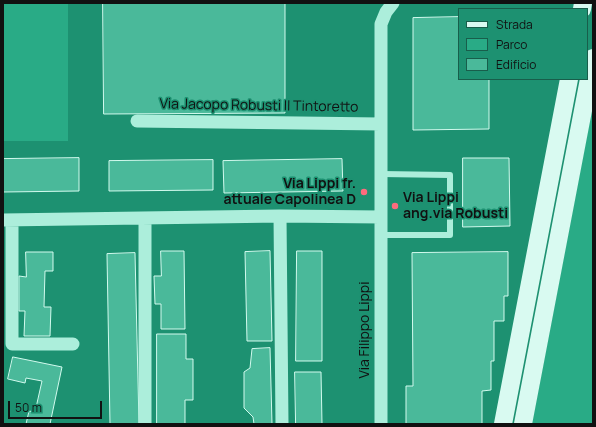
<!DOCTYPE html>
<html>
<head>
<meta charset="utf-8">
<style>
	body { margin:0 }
	#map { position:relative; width:596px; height:427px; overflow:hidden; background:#1d9171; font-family:Manrope,sans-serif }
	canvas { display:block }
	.frame { position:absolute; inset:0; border:4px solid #111; pointer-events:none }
	.legend { position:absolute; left:458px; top:8px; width:130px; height:72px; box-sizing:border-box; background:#1d9171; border:1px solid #185e4b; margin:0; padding:5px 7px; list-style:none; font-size:12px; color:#111 }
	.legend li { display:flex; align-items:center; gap:8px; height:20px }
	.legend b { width:20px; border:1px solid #185e4b }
	.scale { position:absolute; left:8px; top:401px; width:94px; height:18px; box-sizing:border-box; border:2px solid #111; border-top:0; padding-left:5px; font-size:12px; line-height:14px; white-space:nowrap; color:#111; -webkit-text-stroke:3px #1d9171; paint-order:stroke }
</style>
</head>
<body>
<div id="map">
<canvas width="596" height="427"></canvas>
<div class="frame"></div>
<ul class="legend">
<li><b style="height:5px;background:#d9faf1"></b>Strada</li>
<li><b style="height:11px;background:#29ab86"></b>Parco</li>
<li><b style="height:11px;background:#4ab99a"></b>Edificio</li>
</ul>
<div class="scale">50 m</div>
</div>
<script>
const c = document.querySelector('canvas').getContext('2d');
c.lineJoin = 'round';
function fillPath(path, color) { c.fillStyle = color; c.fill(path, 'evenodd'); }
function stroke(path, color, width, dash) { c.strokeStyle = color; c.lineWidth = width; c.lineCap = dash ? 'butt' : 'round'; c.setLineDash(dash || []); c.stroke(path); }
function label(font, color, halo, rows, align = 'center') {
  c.font = font + ' Manrope,sans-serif'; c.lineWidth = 3; c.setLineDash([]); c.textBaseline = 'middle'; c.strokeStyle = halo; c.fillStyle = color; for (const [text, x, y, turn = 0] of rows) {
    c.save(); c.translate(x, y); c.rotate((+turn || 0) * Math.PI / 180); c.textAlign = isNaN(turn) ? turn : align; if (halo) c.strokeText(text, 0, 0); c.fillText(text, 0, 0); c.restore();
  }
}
fillPath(new Path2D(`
	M 3,3 L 68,3 L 68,141 L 3,141 Z
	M 593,104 L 593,424 L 532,424 Z`), '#29ab86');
const building = new Path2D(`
	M 103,3 L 285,3 L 285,113 L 104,114 Z
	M 459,17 L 459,79 L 489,79 L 489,129 L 413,130 L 413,18 Z
	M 79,158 L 79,191 L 3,192 L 3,159 Z
	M 463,158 L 509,158 L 510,226 L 463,227 Z
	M 342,159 L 343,191 L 224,193 L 223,161 Z
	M 213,160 L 213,190 L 109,191 L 109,161 Z
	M 161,251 L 184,251 L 185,329 L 161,329 L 161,304 L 155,304 L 154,276 L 161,276 Z
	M 270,251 L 272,341 L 247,341 L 245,252 Z
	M 297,251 L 322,251 L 322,361 L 296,361 Z
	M 26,252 L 53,252 L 53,271 L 45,271 L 44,307 L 51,307 L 50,336 L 24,336 L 25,311 L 19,311 L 19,276 L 26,277 Z
	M 508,252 L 508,296 L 504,296 L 504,321 L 494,321 L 494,361 L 491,361 L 491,390 L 482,391 L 482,424 L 406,424 L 406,386 L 413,386 L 412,253 Z
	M 135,253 L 139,424 L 110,424 L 107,254 Z
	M 157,334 L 186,334 L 186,359 L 193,359 L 193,400 L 185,400 L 185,424 L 157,424 Z
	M 270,348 L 272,424 L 254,424 L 253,417 L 244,408 L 244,372 L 250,368 L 252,349 Z
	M 13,357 L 62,367 L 50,424 L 26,424 L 29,411 L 35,412 L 42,381 L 26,378 L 25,383 L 8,379 Z
	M 295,372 L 321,372 L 322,424 L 296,424 Z`);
fillPath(building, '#4ab99a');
stroke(building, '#d2faee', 1);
stroke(new Path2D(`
	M 381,235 L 450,235 L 450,175 L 381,174`), '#aceedb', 6);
stroke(new Path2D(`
	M 137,121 L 381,124
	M 280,216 L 282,424
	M 145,218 L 145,424
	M 3,220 L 280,216 L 381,217
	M 12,220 L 12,344 L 73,344
	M 381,424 L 381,24 L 386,12 L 393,3`), '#aceedb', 13);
stroke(new Path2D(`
	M 582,9 L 583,3
	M 503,424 L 569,79
	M 523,424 L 593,58`), '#d9faf1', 18);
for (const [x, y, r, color] of [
	[364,192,4,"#fe6b7d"],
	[395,206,4,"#fe6b7d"]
]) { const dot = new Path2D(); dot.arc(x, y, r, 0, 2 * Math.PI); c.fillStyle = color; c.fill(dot); stroke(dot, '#1d9171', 1.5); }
label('14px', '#111', '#1d9171', [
	["Via Jacopo Robusti Il Tintoretto",259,106,1],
	["Via Filippo Lippi",365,330,-90]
]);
label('bold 14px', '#111', '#1d9171', [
	["Via Lippi fr.",356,184],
	["attuale Capolinea D",356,200],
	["Via Lippi",403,198,"left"],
	["ang.via Robusti",403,214,"left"]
], 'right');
</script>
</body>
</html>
